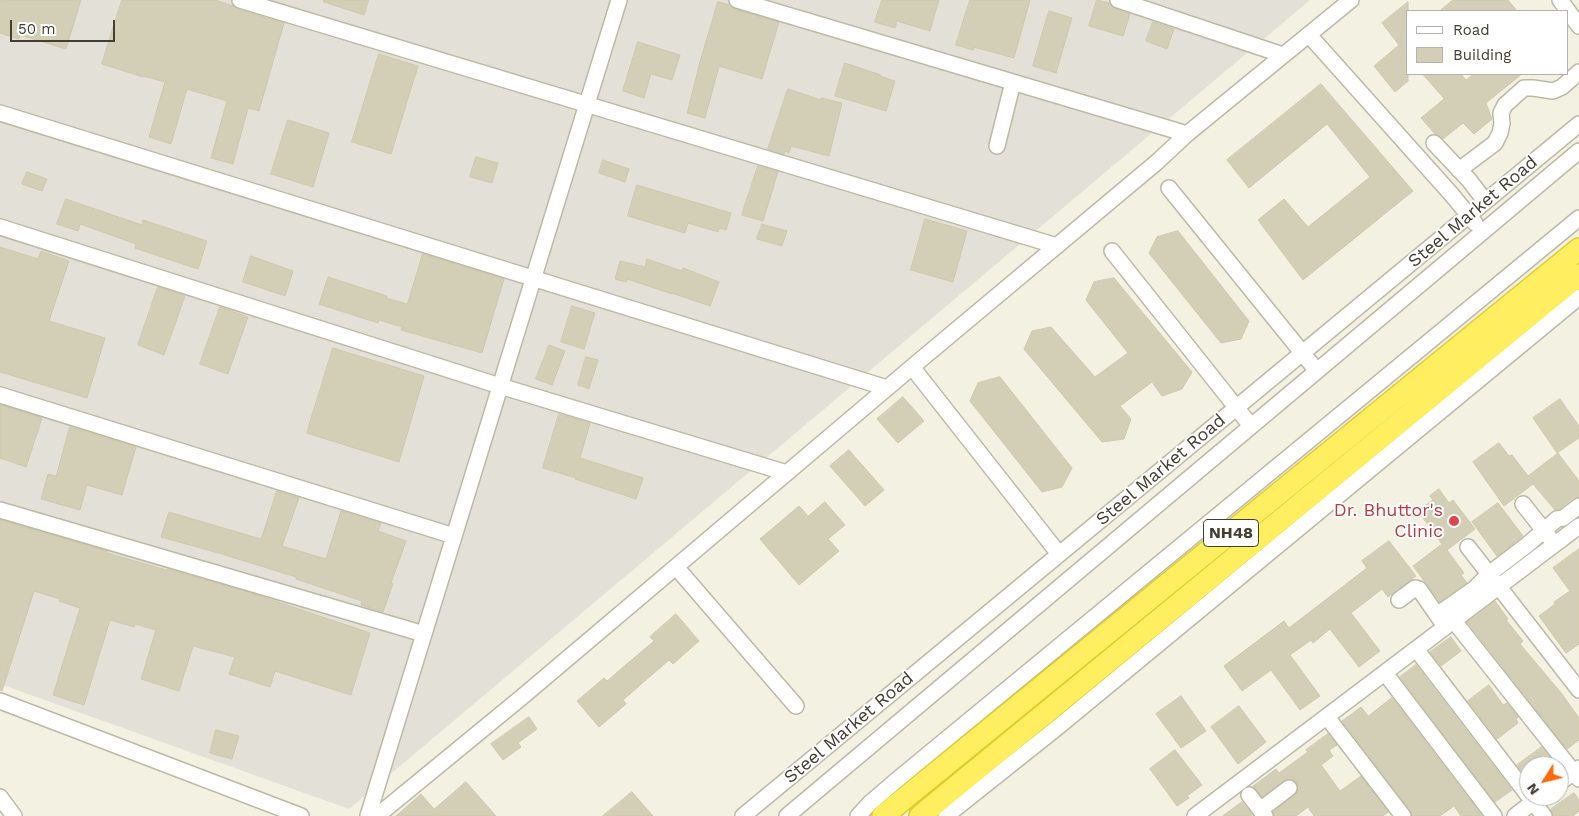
<!DOCTYPE html>
<html>
<head>
<meta charset="utf-8">
<style>
	body { margin:0 }
	#map { position:relative; width:1579px; height:816px; overflow:hidden; background:#f2f1e2; font-family:"Work Sans",sans-serif }
	canvas { display:block }
	.legend { position:absolute; left:1406px; top:10px; width:162px; height:65px; box-sizing:border-box; background:#fff; border:1px solid #b4b3ad; margin:0; padding:6px 9px; list-style:none; font-size:15px; color:#434032 }
	.legend li { display:flex; align-items:center; gap:10px; height:25px }
	.legend b { width:25px; border:1px solid #b4b3ad }
	.north { position:absolute; left:1519px; top:756px; width:50px; height:50px; box-sizing:border-box; background:#fff; border:1px solid #b4b3ad; border-radius:50%; rotate:234deg; font-size:14px; font-weight:700; line-height:20px; text-align:center; color:#434032 }
	.north::after { content:''; display:block; margin:auto; width:18px; height:22px; background:#ff680b; clip-path:polygon(50% 0,100% 100%,50% 72%,0 100%) }
	.scale { position:absolute; left:10px; top:20px; width:105px; height:22px; box-sizing:border-box; border:2px solid #434032; border-top:0; padding-left:6px; font-size:15px; line-height:18px; white-space:nowrap; color:#434032; -webkit-text-stroke:4px #fff; paint-order:stroke }
</style>
</head>
<body>
<div id="map">
<canvas width="1579" height="816"></canvas>
<ul class="legend">
<li><b style="height:6px;background:#fff"></b>Road</li>
<li><b style="height:14px;background:#d3cfb7"></b>Building</li>
</ul>
<div class="north">N</div>
<div class="scale">50 m</div>
</div>
<script>
const c = document.querySelector('canvas').getContext('2d');
c.lineJoin = 'round';
function fillPath(path, color) { c.fillStyle = color; c.fill(path, 'evenodd'); }
function stroke(path, color, width, dash) { c.strokeStyle = color; c.lineWidth = width; c.lineCap = dash ? 'butt' : 'round'; c.setLineDash(dash || []); c.stroke(path); }
function label(font, color, halo, rows, align = 'center') {
  c.font = font + ' "Work Sans",sans-serif'; c.lineWidth = 4; c.setLineDash([]); c.textBaseline = 'middle'; c.strokeStyle = halo; c.fillStyle = color; for (const [text, x, y, turn = 0] of rows) {
    c.save(); c.translate(x, y); c.rotate((+turn || 0) * Math.PI / 180); c.textAlign = isNaN(turn) ? turn : align; if (halo) c.strokeText(text, 0, 0); c.fillText(text, 0, 0); c.restore();
  }
}
fillPath(new Path2D(`
	M 0,0 L 1310,0 L 349,809 L 0,684 Z`), '#e3e1d7');
const building = new Path2D(`
	M 0,0 L 81,0 L 66,49 L 20,35 L 19,39 L 0,33 Z
	M 122,0 L 215,0 L 233,6 L 237,9 L 284,23 L 259,111 L 248,108 L 233,164 L 211,158 L 227,101 L 187,89 L 171,144 L 149,137 L 165,82 L 143,76 L 143,77 L 102,64 Z
	M 324,0 L 369,0 L 364,15 L 324,2 Z
	M 882,0 L 939,0 L 930,31 L 897,21 L 895,28 L 875,22 Z
	M 970,0 L 1030,0 L 1014,58 L 974,47 L 973,50 L 956,45 Z
	M 1097,0 L 1109,3 L 1115,9 L 1130,14 L 1123,36 L 1089,26 Z
	M 1453,0 L 1508,0 L 1517,11 L 1440,11 Z
	M 718,2 L 730,5 L 734,9 L 779,22 L 762,79 L 719,66 L 705,118 L 687,113 L 700,62 Z
	M 1408,2 L 1408,81 L 1395,92 L 1374,66 L 1399,45 L 1382,23 Z
	M 1049,11 L 1072,18 L 1056,73 L 1033,66 Z
	M 1153,22 L 1174,29 L 1167,49 L 1146,41 Z
	M 638,42 L 680,55 L 672,80 L 651,74 L 644,98 L 623,91 Z
	M 379,54 L 418,66 L 391,154 L 352,142 Z
	M 845,63 L 881,75 L 880,76 L 895,81 L 886,111 L 835,96 Z
	M 1423,74 L 1461,74 L 1466,80 L 1474,74 L 1522,74 L 1486,103 L 1492,119 L 1474,134 L 1463,123 L 1443,139 L 1435,134 L 1421,118 L 1444,99 Z
	M 1321,84 L 1413,191 L 1303,280 L 1258,220 L 1284,199 L 1308,227 L 1370,177 L 1327,124 L 1249,188 L 1227,160 Z
	M 788,89 L 821,100 L 821,98 L 842,103 L 829,156 L 791,146 L 789,153 L 785,151 L 784,154 L 768,149 Z
	M 288,120 L 329,133 L 313,187 L 271,174 Z
	M 476,157 L 498,163 L 492,183 L 470,177 Z
	M 603,160 L 629,169 L 625,182 L 599,173 Z
	M 758,166 L 778,172 L 763,221 L 742,215 Z
	M 27,172 L 47,179 L 42,191 L 22,184 Z
	M 637,185 L 731,213 L 726,230 L 719,228 L 718,232 L 688,223 L 685,233 L 628,216 Z
	M 66,199 L 142,225 L 143,220 L 207,241 L 198,269 L 135,248 L 136,244 L 80,224 L 78,231 L 57,224 Z
	M 925,219 L 967,231 L 953,282 L 911,270 Z
	M 762,224 L 787,231 L 782,246 L 757,239 Z
	M 1178,231 L 1249,321 L 1241,339 L 1221,343 L 1149,253 L 1157,237 Z
	M 0,247 L 38,259 L 41,251 L 69,261 L 49,321 L 105,338 L 87,398 L 0,372 Z
	M 423,254 L 504,279 L 482,353 L 401,330 L 402,327 L 379,320 L 378,323 L 319,304 L 328,277 L 387,296 L 386,298 L 407,304 Z
	M 251,256 L 293,271 L 285,296 L 243,282 Z
	M 647,259 L 682,271 L 683,268 L 719,282 L 710,306 L 672,293 L 672,294 L 627,279 L 626,282 L 615,279 L 620,261 L 645,267 Z
	M 1114,278 L 1192,372 L 1182,389 L 1162,396 L 1152,382 L 1120,406 L 1131,419 L 1124,439 L 1102,442 L 1024,349 L 1032,331 L 1051,327 L 1095,377 L 1128,353 L 1086,300 L 1094,282 Z
	M 158,287 L 185,296 L 164,355 L 138,345 Z
	M 572,306 L 595,313 L 584,349 L 561,342 Z
	M 220,307 L 248,317 L 228,374 L 200,364 Z
	M 549,345 L 565,351 L 552,385 L 536,379 Z
	M 333,348 L 424,376 L 399,462 L 307,433 Z
	M 586,357 L 598,360 L 589,389 L 578,385 Z
	M 1000,377 L 1072,468 L 1062,487 L 1042,492 L 970,401 L 978,383 Z
	M 903,397 L 924,421 L 898,443 L 877,419 Z
	M 1560,399 L 1579,426 L 1579,438 L 1557,453 L 1533,418 Z
	M 1,405 L 42,418 L 26,467 L 0,458 L 0,410 Z
	M 559,414 L 590,423 L 580,458 L 643,478 L 636,499 L 575,479 L 576,478 L 543,468 Z
	M 70,427 L 136,447 L 122,495 L 87,485 L 80,510 L 41,499 L 48,474 L 56,476 Z
	M 1499,443 L 1509,456 L 1512,455 L 1528,476 L 1558,453 L 1579,481 L 1579,497 L 1573,498 L 1559,509 L 1555,510 L 1533,484 L 1504,506 L 1473,462 Z
	M 849,450 L 884,490 L 865,506 L 830,466 Z
	M 1439,489 L 1449,503 L 1453,500 L 1475,529 L 1447,550 L 1464,573 L 1461,575 L 1467,583 L 1440,602 L 1413,566 L 1442,544 L 1418,511 L 1433,500 L 1430,496 Z
	M 277,491 L 299,498 L 282,546 L 326,559 L 341,511 L 381,523 L 378,531 L 406,541 L 391,583 L 393,584 L 383,612 L 361,605 L 362,601 L 296,579 L 296,577 L 222,554 L 161,537 L 169,512 L 261,539 Z
	M 825,502 L 845,525 L 828,539 L 839,551 L 799,585 L 760,539 L 799,506 L 808,516 Z
	M 1498,503 L 1523,536 L 1497,556 L 1472,522 Z
	M 0,520 L 107,551 L 107,553 L 166,570 L 167,569 L 248,592 L 370,633 L 351,695 L 275,671 L 270,687 L 229,674 L 235,657 L 193,646 L 179,691 L 141,679 L 156,630 L 135,624 L 134,627 L 110,620 L 84,705 L 53,695 L 80,608 L 59,601 L 60,599 L 34,591 L 2,691 L 0,690 Z
	M 1389,541 L 1416,576 L 1388,597 L 1382,589 L 1351,613 L 1380,651 L 1359,667 L 1330,629 L 1313,643 L 1311,640 L 1290,655 L 1320,696 L 1300,710 L 1271,670 L 1242,691 L 1224,666 L 1284,621 L 1289,628 L 1367,568 L 1362,561 Z
	M 1579,549 L 1579,644 L 1566,653 L 1539,616 L 1555,604 L 1554,602 L 1570,591 L 1553,568 Z
	M 1495,601 L 1508,619 L 1506,620 L 1523,641 L 1520,644 L 1562,694 L 1579,718 L 1579,740 L 1567,749 L 1467,622 Z
	M 676,614 L 699,641 L 673,664 L 669,660 L 623,700 L 626,704 L 599,727 L 577,701 L 604,678 L 607,681 L 654,641 L 650,637 Z
	M 1451,637 L 1461,651 L 1441,666 L 1430,652 Z
	M 1416,665 L 1512,790 L 1495,802 L 1400,677 Z
	M 1489,685 L 1503,705 L 1507,703 L 1518,717 L 1516,719 L 1518,723 L 1497,739 L 1468,701 Z
	M 1181,696 L 1206,731 L 1181,748 L 1156,714 Z
	M 1392,698 L 1482,816 L 1461,816 L 1454,806 L 1440,816 L 1412,816 L 1410,810 L 1342,721 L 1361,707 L 1368,716 Z
	M 1239,706 L 1266,742 L 1238,764 L 1211,727 Z
	M 529,717 L 537,729 L 518,743 L 521,747 L 503,760 L 491,744 Z
	M 216,730 L 239,736 L 232,759 L 210,753 Z
	M 1328,734 L 1337,745 L 1329,750 L 1333,756 L 1321,765 L 1340,791 L 1361,776 L 1388,812 L 1383,816 L 1314,816 L 1308,807 L 1296,816 L 1274,816 L 1273,812 L 1297,792 L 1298,787 L 1297,783 L 1293,780 L 1287,779 L 1262,797 L 1253,786 L 1276,769 L 1279,773 L 1308,752 L 1306,750 Z
	M 1542,747 L 1552,760 L 1544,766 L 1529,766 L 1529,777 L 1527,779 L 1517,765 Z
	M 1175,750 L 1202,785 L 1187,796 L 1189,798 L 1177,806 L 1150,769 Z
	M 466,782 L 496,816 L 396,816 L 421,794 L 434,809 Z
	M 632,792 L 653,816 L 603,816 Z
	M 1574,793 L 1579,800 L 1579,811 L 1573,816 L 1553,816 L 1551,809 Z
	M 1242,802 L 1252,814 L 1251,816 L 1223,816 Z`);
fillPath(building, '#d3cfb7');
stroke(building, '#cfc9aa', 1);
const minor = new Path2D(`
	M 240,0 L 1057,246
	M 737,0 L 1187,134
	M 1118,0 L 1283,55
	M 1560,0 L 1579,26
	M 1309,35 L 1452,195 L 1475,223
	M 0,113 L 887,388
	M 1434,143 L 1469,180 L 1485,201
	M 997,146 L 1013,82
	M 1459,170 L 1495,143 L 1500,133 L 1502,123 L 1501,113 L 1505,105 L 1524,88 L 1533,88 L 1553,91 L 1562,87 L 1579,72
	M 1169,188 L 1317,371
	M 0,227 L 500,386 L 787,473
	M 1112,251 L 1251,426
	M 912,367 L 1059,554
	M 0,395 L 454,536
	M 1523,504 L 1549,537
	M 0,510 L 424,634
	M 1468,547 L 1579,690
	M 676,567 L 796,706
	M 1399,600 L 1415,588 L 1419,589 L 1442,622
	M 1437,615 L 1474,589 L 1489,574 L 1527,545 L 1557,519 L 1563,518 L 1579,506
	M 1454,621 L 1579,779
	M 1416,649 L 1544,816
	M 1385,673 L 1494,816
	M 0,701 L 301,816
	M 1327,717 L 1403,816
	M 1559,783 L 1579,768
	M 1249,795 L 1265,816
	M 0,797 L 14,816
	M 1260,810 L 1289,788
	M 368,816 L 619,0
	M 377,816 L 522,697 L 912,367 L 1157,162 L 1187,134 L 1351,0
	M 743,816 L 1579,124
	M 787,816 L 1579,151
	M 858,816 L 870,803 L 898,779 L 1579,218
	M 946,816 L 1058,727 L 1579,297
	M 1195,816 L 1579,526
	M 1515,816 L 1541,796`);
const highway = new Path2D(`
	M 883,816 L 1579,249
	M 920,816 L 1579,275`);
stroke(minor, '#bdbaa4', 18);
stroke(highway, '#e3c92b', 24);
stroke(minor, '#fff', 15);
stroke(highway, '#ffee5f', 21);
for (const [x, y, r, color] of [
	[1454,521,6,"#e0444e"]
]) { const dot = new Path2D(); dot.arc(x, y, r, 0, 2 * Math.PI); c.fillStyle = color; c.fill(dot); stroke(dot, '#fff', 2); }
for (const [x, y, w] of [
	[1231,533,55]
]) { const box = new Path2D(); box.roundRect(x - w / 2, y - 13.5, w, 27, 4); c.fillStyle = '#fff'; c.fill(box); stroke(box, '#434032', 1); }
label('bold 16px', '#434032', null, [
	["NH48",1231,533]
]);
label('18px', '#434032', '#fff', [
	["Steel Market Road",1473,212,-40],
	["Steel Market Road",1161,470,-40],
	["Steel Market Road",849,728,-40]
]);
label('18px', '#be3a42', '#fff', [
	["Dr. Bhuttor's",1443,511],
	["Clinic",1443,532]
], 'right');
</script>
</body>
</html>
